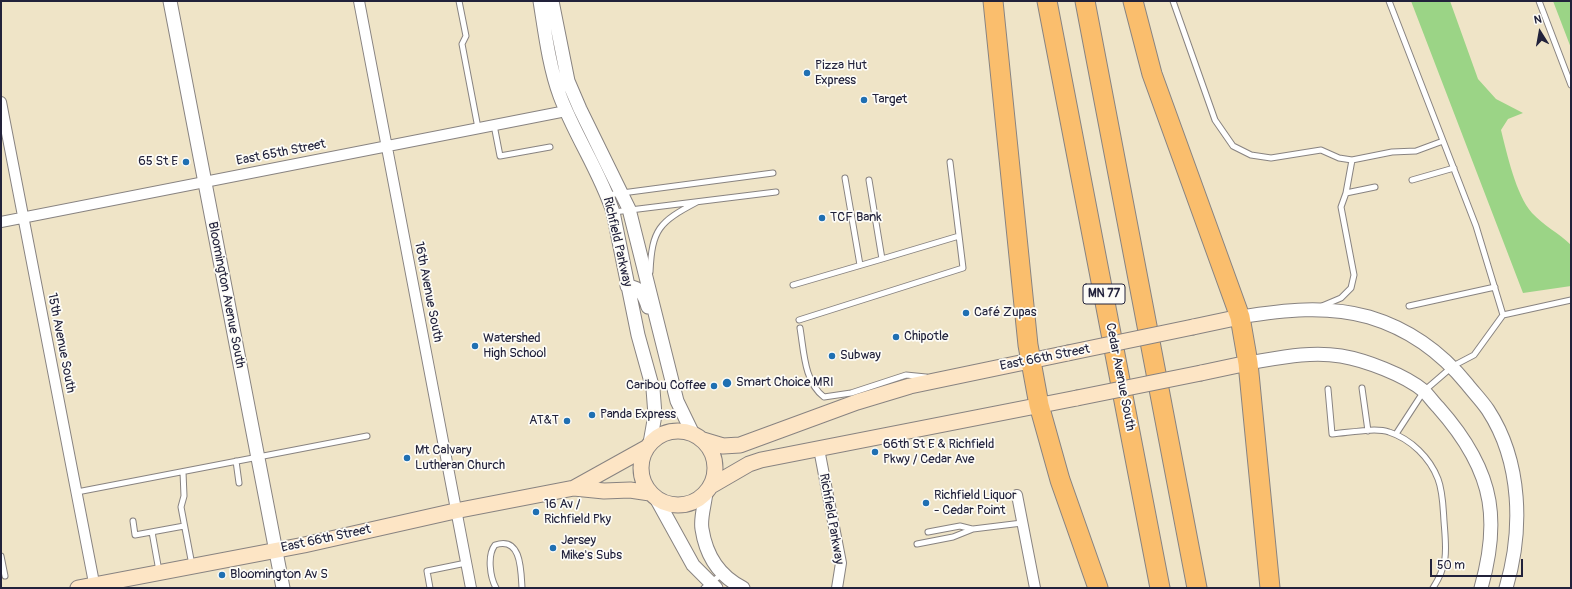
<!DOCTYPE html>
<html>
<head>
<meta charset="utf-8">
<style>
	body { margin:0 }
	#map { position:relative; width:1572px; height:589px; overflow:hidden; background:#efe4c7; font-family:Pangolin,sans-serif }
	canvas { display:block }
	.frame { position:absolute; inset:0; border:2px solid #22223b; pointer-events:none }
	.north { position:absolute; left:1520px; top:12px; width:40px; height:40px; -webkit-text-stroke:3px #fdfcf7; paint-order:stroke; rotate:349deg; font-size:11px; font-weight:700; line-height:16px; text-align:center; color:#22223b }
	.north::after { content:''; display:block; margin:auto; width:14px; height:18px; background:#22223b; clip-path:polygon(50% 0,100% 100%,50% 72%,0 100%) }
	.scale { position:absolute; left:1430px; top:559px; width:93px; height:18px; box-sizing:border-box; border:2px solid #22223b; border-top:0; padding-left:5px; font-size:12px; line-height:14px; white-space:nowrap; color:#22223b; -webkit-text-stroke:3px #fdfcf7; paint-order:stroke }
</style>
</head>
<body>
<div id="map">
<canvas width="1572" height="589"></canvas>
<div class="frame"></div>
<div class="north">N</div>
<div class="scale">50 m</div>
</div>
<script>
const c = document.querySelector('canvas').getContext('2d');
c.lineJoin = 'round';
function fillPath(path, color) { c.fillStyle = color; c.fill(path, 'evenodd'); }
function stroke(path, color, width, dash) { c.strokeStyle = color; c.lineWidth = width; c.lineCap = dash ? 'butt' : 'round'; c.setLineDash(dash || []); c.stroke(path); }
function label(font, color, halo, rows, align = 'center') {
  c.font = font + ' Pangolin,sans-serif'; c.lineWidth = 3.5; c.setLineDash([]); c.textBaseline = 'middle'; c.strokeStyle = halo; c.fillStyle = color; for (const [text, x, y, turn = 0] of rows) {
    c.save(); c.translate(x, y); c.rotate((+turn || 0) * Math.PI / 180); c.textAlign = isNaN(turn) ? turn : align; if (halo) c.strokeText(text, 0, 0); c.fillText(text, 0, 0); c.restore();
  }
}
fillPath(new Path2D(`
	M 1411,1 L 1450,1 L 1478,79 L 1496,99 L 1523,113 L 1508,119 L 1501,130 C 1507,154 1516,195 1532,213 C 1544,226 1559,233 1571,245 L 1571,286 L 1523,293 Z
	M 1553,1 L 1571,1 L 1571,48 Z`), '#9bd486');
const service = new Path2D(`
	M 459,1 L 466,36 L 462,44 L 478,128
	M 1173,1 L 1215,120 L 1233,146 L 1251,155 L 1271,158 L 1321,150 L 1339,158 L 1352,160 L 1392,152 L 1416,151 L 1443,141
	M 1389,1 L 1476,226 L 1503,315
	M 1539,1 L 1571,85
	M 494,125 L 500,156 L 550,147
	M 845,178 L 860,265
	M 1412,180 L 1454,168
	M 1346,193 L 1352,160
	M 607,195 L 773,173
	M 614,212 L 776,192
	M 882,259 L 959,236
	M 650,272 C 652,229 659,222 697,202
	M 793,285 L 882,259 L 869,180
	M 1322,306 L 1341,298 L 1351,288 L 1354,275 L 1341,207 L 1346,193 L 1375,187
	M 1409,306 L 1495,287
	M 799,320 L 963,268 L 950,162
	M 800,328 C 804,351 804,382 824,397 L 851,393 L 906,375 L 926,377
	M 1362,388 L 1368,431
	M 1328,389 L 1332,434 C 1348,433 1375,427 1389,432 C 1411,439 1430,458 1438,479 C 1443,492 1443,507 1444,521 C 1446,549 1449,563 1433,588
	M 1396,434 L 1424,391 L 1453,366 L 1474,355 L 1503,315 L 1571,300
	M 236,461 L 239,483
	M 183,472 L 184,496 L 181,507 L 192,565
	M 77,492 L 367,436
	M 133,521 L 135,535 L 184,526
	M 152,532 L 159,571
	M 928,532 L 960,526 L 972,529
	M 917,544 L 953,537 L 973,529 L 1022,523
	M 1,556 L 5,576
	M 430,588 L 427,571 L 466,563
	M 496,588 C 490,577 487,555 495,545 C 521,536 521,569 522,588
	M 704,588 L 722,574`);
const minor = new Path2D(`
	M 359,1 L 471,588
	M 1,102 L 95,588
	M 1,222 L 566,111
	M 819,449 L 841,563 L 837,588
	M 1017,495 L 1035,588`);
const tertiary = new Path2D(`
	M 170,1 L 283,588
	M 540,1 C 545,32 549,66 560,96 C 575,136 600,172 613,212 L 638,335 L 653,389 L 655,415 L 650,443
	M 552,1 L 568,81 L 580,109 L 629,209 L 677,401 L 693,434
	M 627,286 C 641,288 644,294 648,307
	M 1240,317 C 1284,310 1326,305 1369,317 C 1409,329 1441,352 1467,384 C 1474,393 1482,401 1488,410 C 1522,462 1523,531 1506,588
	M 1248,363 C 1279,358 1309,351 1341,356 C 1365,360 1405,375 1424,391 C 1429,396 1433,402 1438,407 C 1462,434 1483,465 1489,501 C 1494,531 1489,560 1481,588
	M 706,492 C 705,504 700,518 702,529 C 706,555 719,576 743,588
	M 656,498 L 693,565 L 716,588`);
const secondary = new Path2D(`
	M 1193,327 L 1240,317
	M 1201,373 L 1248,363
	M641 468a37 37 0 1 1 74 0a37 37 0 1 1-74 0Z
	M 703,440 L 723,446 L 740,445 L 857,402 L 910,386 L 1068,353
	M 711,486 L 749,464 L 761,460 L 1077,398
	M 574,488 L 604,491 L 630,490 L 650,493
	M 78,588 L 304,545 L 455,511 L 574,488 L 646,448`);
const motorway = new Path2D(`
	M 993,1 L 1028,345 L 1039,405 L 1060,480 L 1098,588
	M 1047,1 L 1160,588
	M 1085,1 L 1197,588
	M 1133,1 L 1152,74 L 1240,317 L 1248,363 L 1270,588`);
stroke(service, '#888381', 7);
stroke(minor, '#888381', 12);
stroke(tertiary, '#888381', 15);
stroke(secondary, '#888381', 17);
stroke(motorway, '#888381', 21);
stroke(service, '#fff', 5);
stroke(minor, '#fff', 10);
stroke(tertiary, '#fff', 13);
stroke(secondary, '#fde5c5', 15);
stroke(motorway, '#fabe6d', 19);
const secondaryBridge = new Path2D(`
	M 1068,353 L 1193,327
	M 1077,398 L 1201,373`);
stroke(secondaryBridge, '#888381', 17, []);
stroke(secondaryBridge, '#fde5c5', 15);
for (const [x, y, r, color] of [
	[807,73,4,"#1f6fb2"],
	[864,100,4,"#1f6fb2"],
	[186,162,4,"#1f6fb2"],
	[822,218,4,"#1f6fb2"],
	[966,313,4,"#1f6fb2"],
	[896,337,4,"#1f6fb2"],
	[475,346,4,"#1f6fb2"],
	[832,356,4,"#1f6fb2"],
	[727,383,5,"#1f6fb2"],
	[714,386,4,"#1f6fb2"],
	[592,415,4,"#1f6fb2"],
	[567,421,4,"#1f6fb2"],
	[875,452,4,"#1f6fb2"],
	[407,458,4,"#1f6fb2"],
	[926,503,4,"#1f6fb2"],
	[536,512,4,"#1f6fb2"],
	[553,548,4,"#1f6fb2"],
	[222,575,4,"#1f6fb2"]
]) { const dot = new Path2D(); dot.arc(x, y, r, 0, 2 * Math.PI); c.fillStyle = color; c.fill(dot); stroke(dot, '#fdfcf7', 1.5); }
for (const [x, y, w] of [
	[1104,294,42]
]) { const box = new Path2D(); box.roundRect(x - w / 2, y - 10, w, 20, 3); c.fillStyle = '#fdfcf7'; c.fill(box); stroke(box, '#22223b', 1); }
label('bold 12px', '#22223b', null, [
	["MN 77",1104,294]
]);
label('13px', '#22223b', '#fdfcf7', [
	["Pizza Hut",815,66],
	["Express",815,81],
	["Target",872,100],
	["65 St E",178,162,"right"],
	["TCF Bank",830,218],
	["Café Zupas",974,313],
	["Chipotle",904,337],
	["Watershed",483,339],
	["High School",483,354],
	["Subway",840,356],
	["Smart Choice MRI",736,383],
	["Caribou Coffee",706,386,"right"],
	["Panda Express",600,415],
	["AT&T",559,421,"right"],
	["66th St E & Richfield",883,445],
	["Pkwy / Cedar Ave",883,460],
	["Mt Calvary",415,451],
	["Lutheran Church",415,466],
	["Richfield Liquor",934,496],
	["- Cedar Point",934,511],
	["16 Av /",544,505],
	["Richfield Pky",544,520],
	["Jersey",561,541],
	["Mike's Subs",561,556],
	["Bloomington Av S",230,575]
], 'left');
label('13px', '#22223b', '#fdfcf7', [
	["East 65th Street",281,153,-11],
	["Richfield Parkway",617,242,77],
	["16th Avenue South",428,292,79],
	["Bloomington Avenue South",226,295,79],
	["15th Avenue South",61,343,79],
	["East 66th Street",1045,358,-11],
	["Cedar Avenue South",1120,377,79],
	["Richfield Parkway",831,519,80],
	["East 66th Street",326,539,-12]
]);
</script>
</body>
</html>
